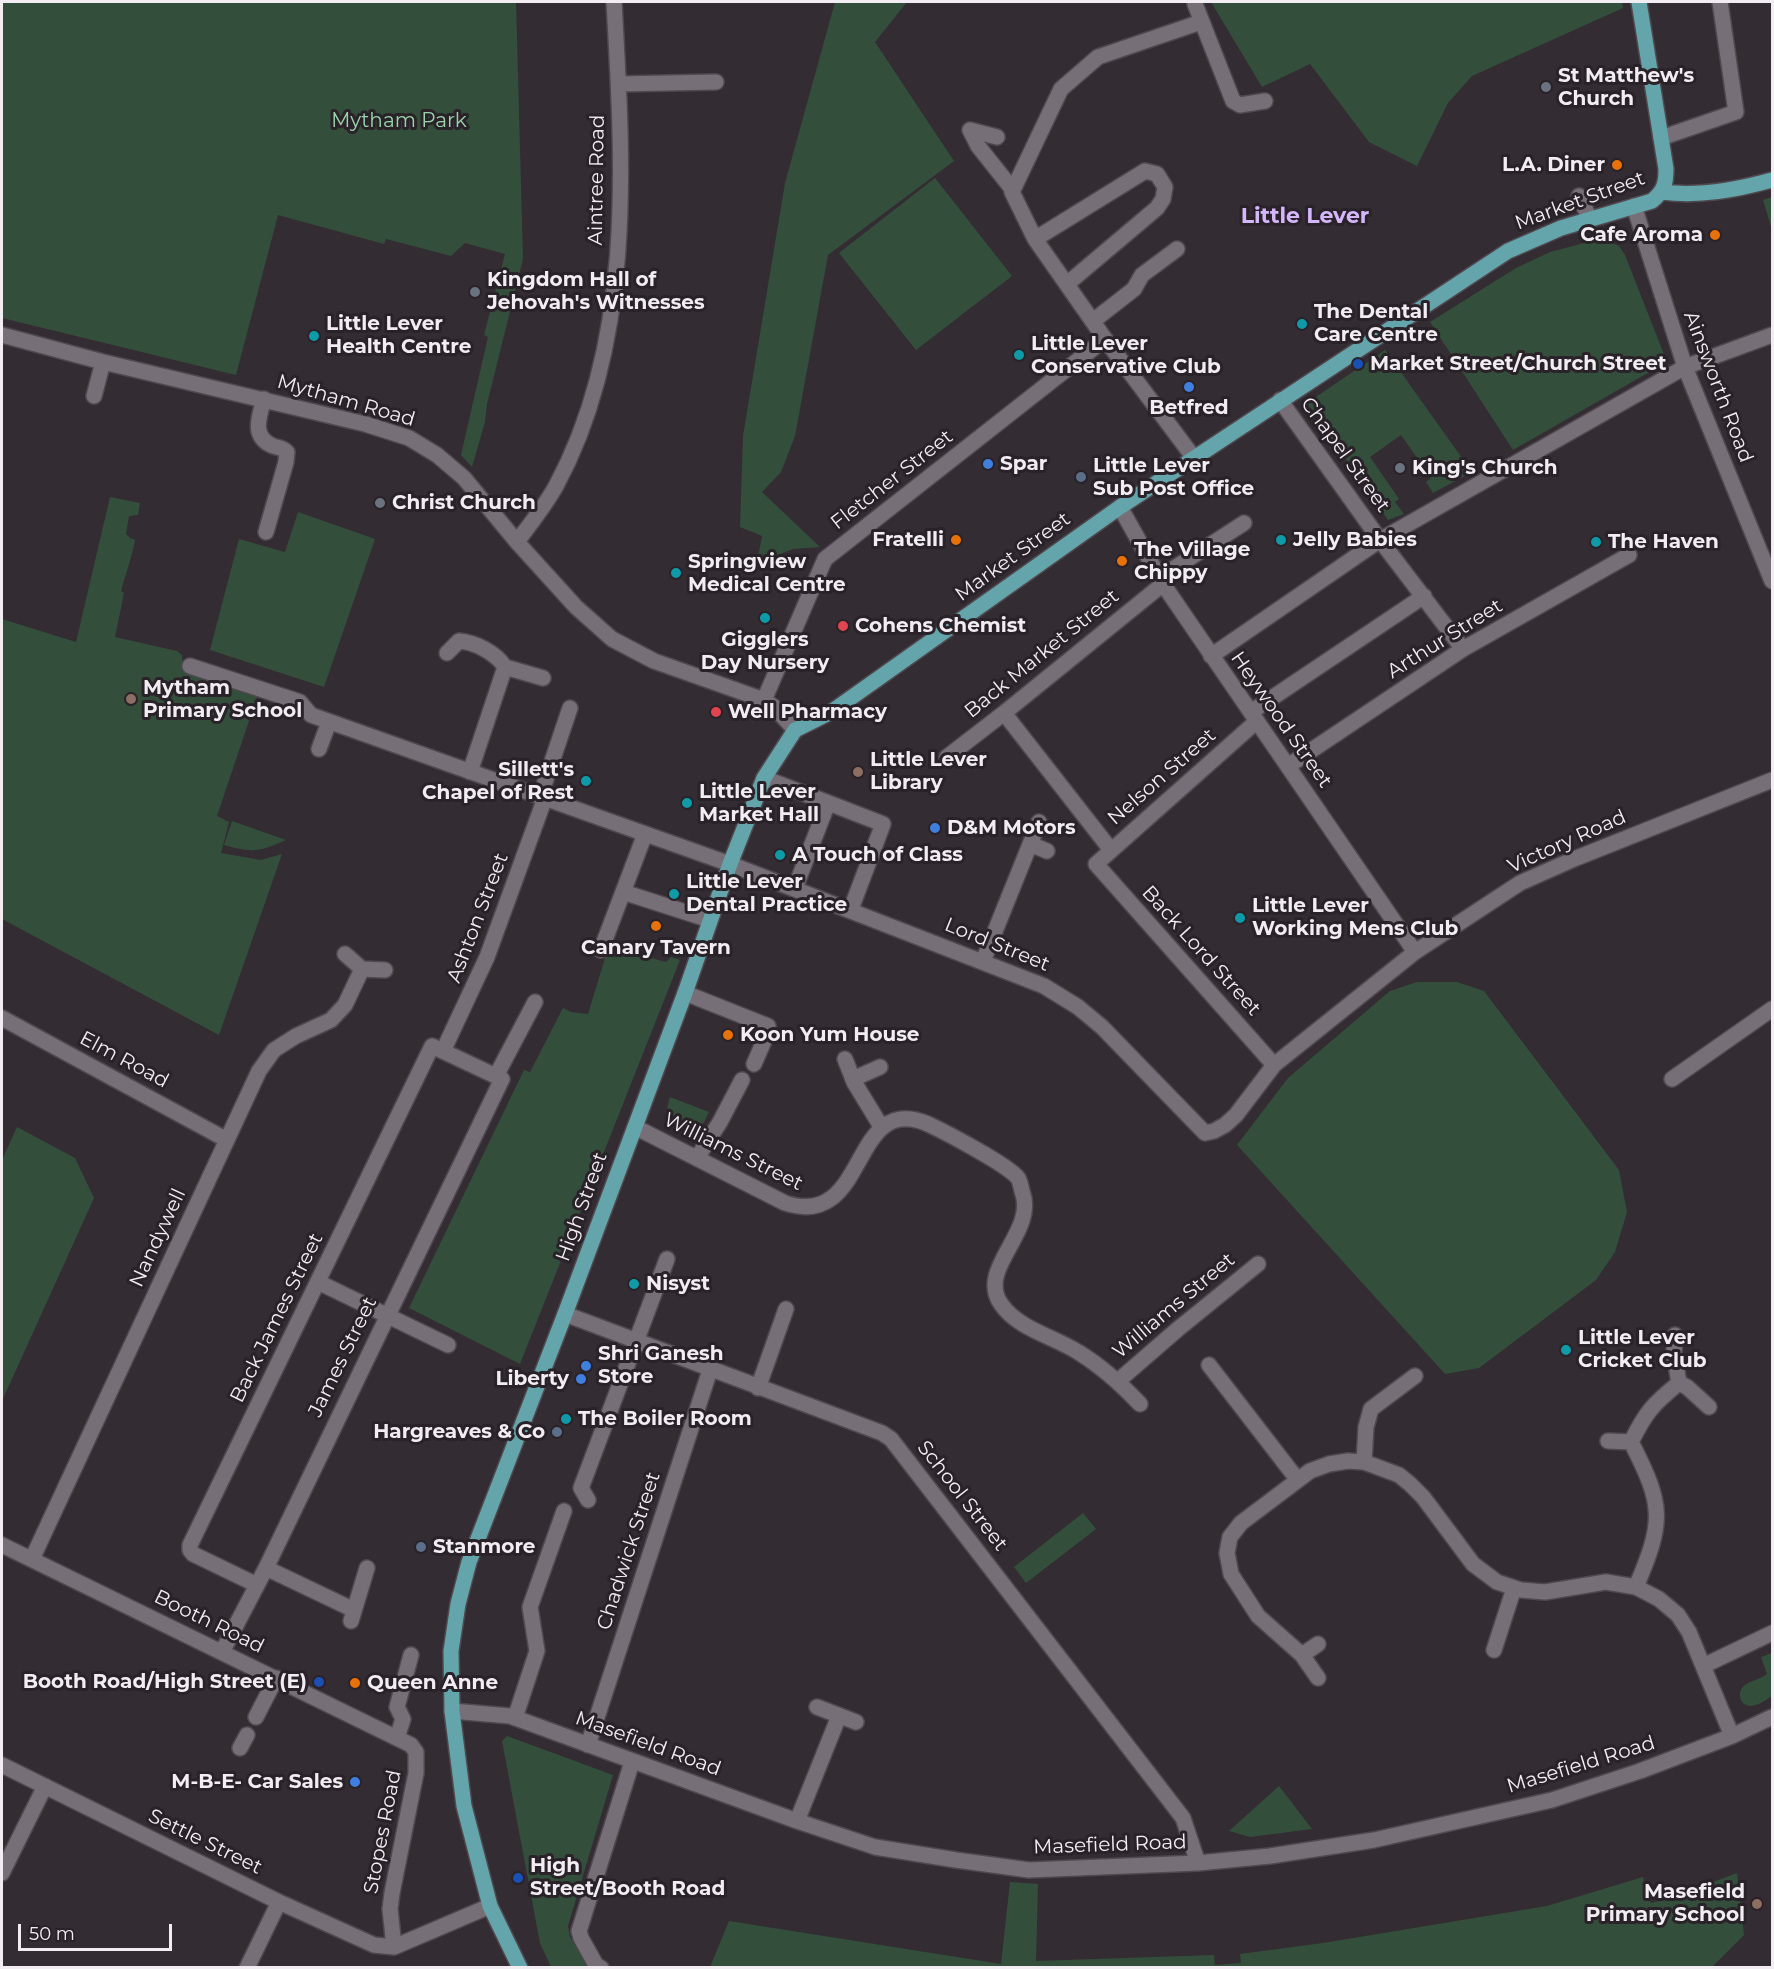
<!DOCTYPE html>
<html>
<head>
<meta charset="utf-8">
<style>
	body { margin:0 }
	#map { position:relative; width:1774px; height:1969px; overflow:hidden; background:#342c33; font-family:Montserrat,sans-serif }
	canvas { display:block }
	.frame { position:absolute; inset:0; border:3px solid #f2edf2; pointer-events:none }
	.scale { position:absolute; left:18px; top:1924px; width:154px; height:27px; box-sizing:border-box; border:3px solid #f2edf2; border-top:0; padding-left:8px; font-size:18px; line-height:21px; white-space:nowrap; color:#f2edf2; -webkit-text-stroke:4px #2a2229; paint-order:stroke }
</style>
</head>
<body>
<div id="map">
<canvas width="1774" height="1969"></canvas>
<div class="frame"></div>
<div class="scale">50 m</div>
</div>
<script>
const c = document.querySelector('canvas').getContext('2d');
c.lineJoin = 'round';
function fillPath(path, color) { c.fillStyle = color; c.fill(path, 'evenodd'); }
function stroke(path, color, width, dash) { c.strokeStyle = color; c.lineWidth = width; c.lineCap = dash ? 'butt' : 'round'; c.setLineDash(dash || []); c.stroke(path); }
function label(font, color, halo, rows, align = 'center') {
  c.font = font + ' Montserrat,sans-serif'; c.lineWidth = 6; c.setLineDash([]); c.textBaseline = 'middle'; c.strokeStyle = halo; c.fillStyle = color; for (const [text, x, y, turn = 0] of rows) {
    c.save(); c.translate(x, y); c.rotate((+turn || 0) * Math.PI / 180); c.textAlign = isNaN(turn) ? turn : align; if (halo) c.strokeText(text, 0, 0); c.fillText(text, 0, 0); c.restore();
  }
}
fillPath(new Path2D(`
	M 2,2 L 516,2 L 523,259 L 487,404 L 485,422 L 472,467 L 461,455 L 488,337 L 484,335 L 505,254 L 465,243 L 451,256 L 386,239 L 384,244 L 278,215 L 236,375 L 2,318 Z
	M 835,2 L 907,2 L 875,42 L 954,161 L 828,255 L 795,436 L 781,472 L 762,492 L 820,547 L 793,549 L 757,563 L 762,536 L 740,527 L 743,436 L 785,183 Z
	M 1211,2 L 1622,2 L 1623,8 L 1472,76 L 1448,103 L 1417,166 L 1369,142 L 1310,64 L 1262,87 Z
	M 935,178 L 1012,276 L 916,350 L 839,253 Z
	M 1772,197 L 1772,230 L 1763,200 Z
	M 1603,238 L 1619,246 L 1625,255 L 1667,362 L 1513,450 L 1430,322 L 1516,268 L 1550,252 Z
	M 1385,350 L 1472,472 L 1433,493 L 1426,482 L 1431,478 L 1401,435 L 1370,457 L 1399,499 L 1395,502 L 1404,514 L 1388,520 L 1307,403 Z
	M 110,497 L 140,503 L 138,515 L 129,516 L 126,534 L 130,538 L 135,540 C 132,557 126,573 121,591 L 124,593 L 115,637 L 177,651 L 182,655 L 183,668 L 258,694 L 217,816 L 229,822 L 221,853 L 261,860 L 282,854 L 219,1035 L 2,919 L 2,619 L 76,642 Z
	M 298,512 L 375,539 L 324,687 L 210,650 L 239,539 L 285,552 Z
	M 232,821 L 286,840 C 259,852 253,853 224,845 Z
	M 613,944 L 633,953 L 666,962 L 671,957 L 680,960 L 520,1364 L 409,1308 L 524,1070 L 530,1072 L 563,1008 L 571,1012 L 588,1014 L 605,958 Z
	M 1417,982 L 1457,982 L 1484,991 L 1619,1170 L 1627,1212 L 1615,1252 L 1596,1280 L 1479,1368 L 1445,1374 L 1237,1145 L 1288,1078 L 1390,991 Z
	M 670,1097 L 709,1112 L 697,1136 L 688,1137 C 670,1129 663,1117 670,1097 Z
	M 17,1127 L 75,1158 L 94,1198 L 2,1401 L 2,1160 Z
	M 1083,1513 L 1096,1529 L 1026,1583 L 1014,1567 Z
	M 1772,1653 L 1772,1696 C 1767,1699 1761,1704 1755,1705 C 1744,1709 1736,1698 1742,1688 C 1747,1681 1760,1680 1767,1674 L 1761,1657 Z
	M 507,1736 L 613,1775 L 568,1926 L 570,1937 L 588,1967 L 551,1967 L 540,1943 L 502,1741 Z
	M 1279,1786 L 1312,1829 L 1250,1837 L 1229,1831 Z
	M 1737,1873 L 1744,1935 L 1712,1967 L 710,1967 L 729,1921 L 1001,1964 L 1010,1882 L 1038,1884 L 1036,1961 L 1214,1955 L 1215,1965 L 1241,1963 L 1240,1954 L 1323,1943 L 1547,1906 L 1643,1877 L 1651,1903 L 1673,1897 Z`), '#334f3b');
const minor = new Path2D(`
	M 1195,4 L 1233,101 L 1240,105 L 1265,101
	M 619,84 L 716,82
	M 997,137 L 970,130 L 978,146 L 1013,190
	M 1661,138 L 1736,112 L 1720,2
	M 1579,196 L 1590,219
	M 1634,206 L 1685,367 L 1772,581
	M 1035,239 L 1145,171 L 1157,174 L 1165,187 L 1163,199 L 1157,208 L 1067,284
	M 1093,321 L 1134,289 L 1142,275 L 1177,249
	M 2,335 L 103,362 L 365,424 L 409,438 L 437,455 L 464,478 L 517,542 L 576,607 L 612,639 L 654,661 L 764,700 L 774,707 L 795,730
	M 94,396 L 103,362
	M 264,399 C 259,417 251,437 273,446 C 279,448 282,447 287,452 L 286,462 L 266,532
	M 1280,400 L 1380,540 L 1463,649
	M 1194,458 L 1105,339 L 1035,239 L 1012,192 L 1061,89 L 1098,57 L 1201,22
	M 1120,507 L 1163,584 L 1415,952
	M 517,542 C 530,524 545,506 556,486 C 635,340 623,162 614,2
	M 1159,578 L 1244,523
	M 447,653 L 459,641 C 475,642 496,653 505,667 L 470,772
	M 1211,656 L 1380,540 L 1685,367 L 1772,335
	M 190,666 L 300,702 L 311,715 L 730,864 L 1044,986 L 1078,1007 L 1102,1027 L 1205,1133 L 1214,1131 L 1225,1125 L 1236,1115 L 1274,1065 L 1415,952 L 1520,883 L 1574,859 L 1772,780
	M 505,667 L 543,678
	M 764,700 L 825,559 L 1105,339
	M 1251,712 L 1424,596
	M 1004,713 L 1111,850
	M 1257,721 L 1096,864 L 1274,1065
	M 319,749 L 329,722
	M 947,757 L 1004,713 L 1163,584
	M 1288,766 L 1463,649 L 1629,555
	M 764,778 L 883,824 L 851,909
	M 540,797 L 570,708
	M 1030,844 L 1047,851
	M 795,888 L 828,803
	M 623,892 L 710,920
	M 601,950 L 645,834
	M 345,954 L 362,969 L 385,970
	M 983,961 L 1039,822
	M 685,993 L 768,1026 L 764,1041 L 754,1064
	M 2,1018 L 227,1140
	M 443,1051 L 487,957 L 545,798
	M 845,1059 L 854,1082 L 882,1128
	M 496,1076 L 535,1002
	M 853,1079 L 880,1067
	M 1672,1079 L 1772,1009
	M 635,1127 L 785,1203 C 870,1231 849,1090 928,1124 C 945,1132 1008,1165 1018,1178 C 1020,1181 1021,1187 1022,1191 C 1038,1232 976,1268 1001,1304 C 1018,1329 1053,1336 1078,1352 C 1101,1366 1121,1384 1140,1404
	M 697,1158 L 720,1122 L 742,1080
	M 318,1282 L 448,1345
	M 565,1314 L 882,1433 L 891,1439 L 1183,1818 L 1198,1863
	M 1675,1335 L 1674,1353 L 1679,1383
	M 1209,1365 L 1297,1479
	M 1118,1381 L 1178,1329 L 1258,1264
	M 758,1388 L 786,1309
	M 1608,1441 L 1631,1442 C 1646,1412 1653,1404 1679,1383 L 1687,1387 L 1709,1407
	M 1631,1442 C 1664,1506 1664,1521 1636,1587
	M 1364,1462 L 1366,1427 L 1371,1409 L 1415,1376
	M 588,1500 L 581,1488 L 667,1259
	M 2,1545 L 411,1745 L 416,1752 L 416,1773 L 392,1893 L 390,1909 L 394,1947
	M 32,1559 L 259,1071 L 274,1050 L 296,1036 L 331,1020 L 345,1005 L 362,969
	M 266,1568 L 354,1610
	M 351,1621 L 367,1568
	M 1494,1650 L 1514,1588
	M 222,1652 L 266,1568 L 502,1079 L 432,1046 L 190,1545 L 190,1550 L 193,1554 L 257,1585
	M 1302,1655 L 1318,1644
	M 1703,1666 L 1772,1633
	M 1318,1678 L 1302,1655 L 1258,1616 L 1231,1574 L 1227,1553 L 1230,1537 L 1241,1523 L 1310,1471 L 1329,1464 L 1348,1461 L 1364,1462 L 1399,1475 L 1410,1484 L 1423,1497 L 1473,1564 L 1497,1582 L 1521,1590 L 1545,1592 L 1606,1582 L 1636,1587 L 1659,1599 L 1678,1615 L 1689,1632 L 1732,1736
	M 817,1707 L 856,1722
	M 452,1711 L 510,1716 L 797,1821 L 875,1847 L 956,1860 L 1029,1870 L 1198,1863 L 1270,1856 L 1374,1840 L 1552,1800 L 1640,1771 L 1732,1736 L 1772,1717
	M 256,1717 L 276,1678
	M 515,1718 L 537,1651 L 530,1607 L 564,1511
	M 397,1738 L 403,1719 L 397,1707 L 411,1655
	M 588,1745 L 710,1370
	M 240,1748 L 247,1735
	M 2,1765 L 279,1902 L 374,1945 L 394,1947 L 490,1906
	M 797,1821 L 839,1716
	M 2,1873 L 45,1786
	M 247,1968 L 279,1902
	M 601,1968 L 596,1965 L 581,1938 L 579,1931 L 632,1762`);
const major = new Path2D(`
	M 1662,192 C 1699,197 1736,190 1772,180
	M 520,1968 L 490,1906 L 464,1806 L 452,1711 L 451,1651 L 458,1604 L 469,1562 L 565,1314 L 685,993 L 730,864 L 764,778 L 795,730 L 831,712 L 1120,507 L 1508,251 L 1561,228 L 1652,201 C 1664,191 1666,184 1666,169 L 1639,2`);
stroke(minor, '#4f484f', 18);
stroke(major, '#4f484f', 18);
stroke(minor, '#776f77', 15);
stroke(major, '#63a5ab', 15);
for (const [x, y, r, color] of [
	[1546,87,6,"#6b7280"],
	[1617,165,6,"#e8710a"],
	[1715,235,6,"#e8710a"],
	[475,292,6,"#6b7280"],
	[1302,324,6,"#0f9aa8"],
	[314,336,6,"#0f9aa8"],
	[1019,355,6,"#0f9aa8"],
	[1358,364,6,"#1a4fb4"],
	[1189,387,6,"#3f7fe0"],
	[988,464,6,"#3f7fe0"],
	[1400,468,6,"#6b7280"],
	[1081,477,6,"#5c6f8a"],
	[380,503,6,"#6b7280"],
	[956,540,6,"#e8710a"],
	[1281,540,6,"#0f9aa8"],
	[1596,542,6,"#0f9aa8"],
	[1122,561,6,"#e8710a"],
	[676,573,6,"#0f9aa8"],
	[765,618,6,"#0f9aa8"],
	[843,626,6,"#e0444e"],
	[131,699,6,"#8d6e63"],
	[716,712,6,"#e0444e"],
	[858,772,6,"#8d6e63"],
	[586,781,6,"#0f9aa8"],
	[687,803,6,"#0f9aa8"],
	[935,828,6,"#3f7fe0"],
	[780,855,6,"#0f9aa8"],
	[674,894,6,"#0f9aa8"],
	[1240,918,6,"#0f9aa8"],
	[656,926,6,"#e8710a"],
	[728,1035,6,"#e8710a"],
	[634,1284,6,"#0f9aa8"],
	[1566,1350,6,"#0f9aa8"],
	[586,1366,6,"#3f7fe0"],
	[581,1379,6,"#3f7fe0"],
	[566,1419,6,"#0f9aa8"],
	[557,1432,6,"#5c6f8a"],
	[421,1547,6,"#5c6f8a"],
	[319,1682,6,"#1a4fb4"],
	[355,1683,6,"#e8710a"],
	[355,1782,6,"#3f7fe0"],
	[518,1878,6,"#1a4fb4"],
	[1757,1904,6,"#8d6e63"]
]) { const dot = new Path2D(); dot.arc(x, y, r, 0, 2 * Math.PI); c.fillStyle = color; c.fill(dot); stroke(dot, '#2a2229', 2); }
label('bold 20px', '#f2edf2', '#2a2229', [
	["St Matthew's",1558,76],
	["Church",1558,99],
	["L.A. Diner",1605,165,"right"],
	["Cafe Aroma",1703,235,"right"],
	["Kingdom Hall of",487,280],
	["Jehovah's Witnesses",487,303],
	["The Dental",1314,312],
	["Care Centre",1314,335],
	["Little Lever",326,324],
	["Health Centre",326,347],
	["Little Lever",1031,344],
	["Conservative Club",1031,367],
	["Market Street/Church Street",1370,364],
	["Betfred",1189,408,"center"],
	["Spar",1000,464],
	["Little Lever",1093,466],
	["Sub Post Office",1093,489],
	["King's Church",1412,468],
	["Christ Church",392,503],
	["Fratelli",944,540,"right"],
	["Jelly Babies",1293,540],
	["The Haven",1608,542],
	["The Village",1134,550],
	["Chippy",1134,573],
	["Springview",688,562],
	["Medical Centre",688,585],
	["Cohens Chemist",855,626],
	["Gigglers",765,640,"center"],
	["Day Nursery",765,663,"center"],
	["Mytham",143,688],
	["Primary School",143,711],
	["Well Pharmacy",728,712],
	["Little Lever",870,760],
	["Library",870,783],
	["Sillett's",574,770,"right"],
	["Chapel of Rest",574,793,"right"],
	["Little Lever",699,792],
	["Market Hall",699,815],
	["D&M Motors",947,828],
	["A Touch of Class",792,855],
	["Little Lever",686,882],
	["Dental Practice",686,905],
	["Little Lever",1252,906],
	["Working Mens Club",1252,929],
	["Canary Tavern",656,948,"center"],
	["Koon Yum House",740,1035],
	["Nisyst",646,1284],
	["Little Lever",1578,1338],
	["Cricket Club",1578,1361],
	["Shri Ganesh",598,1354],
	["Store",598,1377],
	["Liberty",569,1379,"right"],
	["The Boiler Room",578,1419],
	["Hargreaves & Co",545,1432,"right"],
	["Stanmore",433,1547],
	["Booth Road/High Street (E)",307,1682,"right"],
	["Queen Anne",367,1683],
	["M-B-E- Car Sales",343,1782,"right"],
	["High",530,1866],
	["Street/Booth Road",530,1889],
	["Masefield",1745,1892,"right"],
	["Primary School",1745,1915,"right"]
], 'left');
label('20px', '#98d4aa', '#2a2229', [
	["Mytham Park",399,121]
]);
label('20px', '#f2edf2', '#2a2229', [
	["Aintree Road",597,180,-89],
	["Market Street",1580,201,-20],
	["Ainsworth Road",1718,387,69],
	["Mytham Road",346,401,16],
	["Chapel Street",1345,455,54],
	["Fletcher Street",892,480,-38],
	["Market Street",1013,557,-36],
	["Arthur Street",1445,639,-32],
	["Back Market Street",1042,654,-39],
	["Heywood Street",1281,720,55],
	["Nelson Street",1162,777,-41],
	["Victory Road",1567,842,-24],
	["Ashton Street",478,918,-69],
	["Lord Street",997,945,22],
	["Back Lord Street",1201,951,48],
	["Elm Road",124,1060,28],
	["Williams Street",733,1152,26],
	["High Street",582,1207,-70],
	["Nandywell",158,1238,-65],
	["Williams Street",1174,1306,-40],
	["Back James Street",277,1318,-64],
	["James Street",343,1357,-64],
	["School Street",962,1496,52],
	["Chadwick Street",629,1551,-72],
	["Booth Road",209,1622,26],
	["Masefield Road",648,1744,20],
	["Masefield Road",1581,1765,-17],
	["Stopes Road",383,1832,-79],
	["Settle Street",205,1842,26],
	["Masefield Road",1110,1845,-2]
]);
label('bold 22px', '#d4b6fb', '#2a2229', [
	["Little Lever",1305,217]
]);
</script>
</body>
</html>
